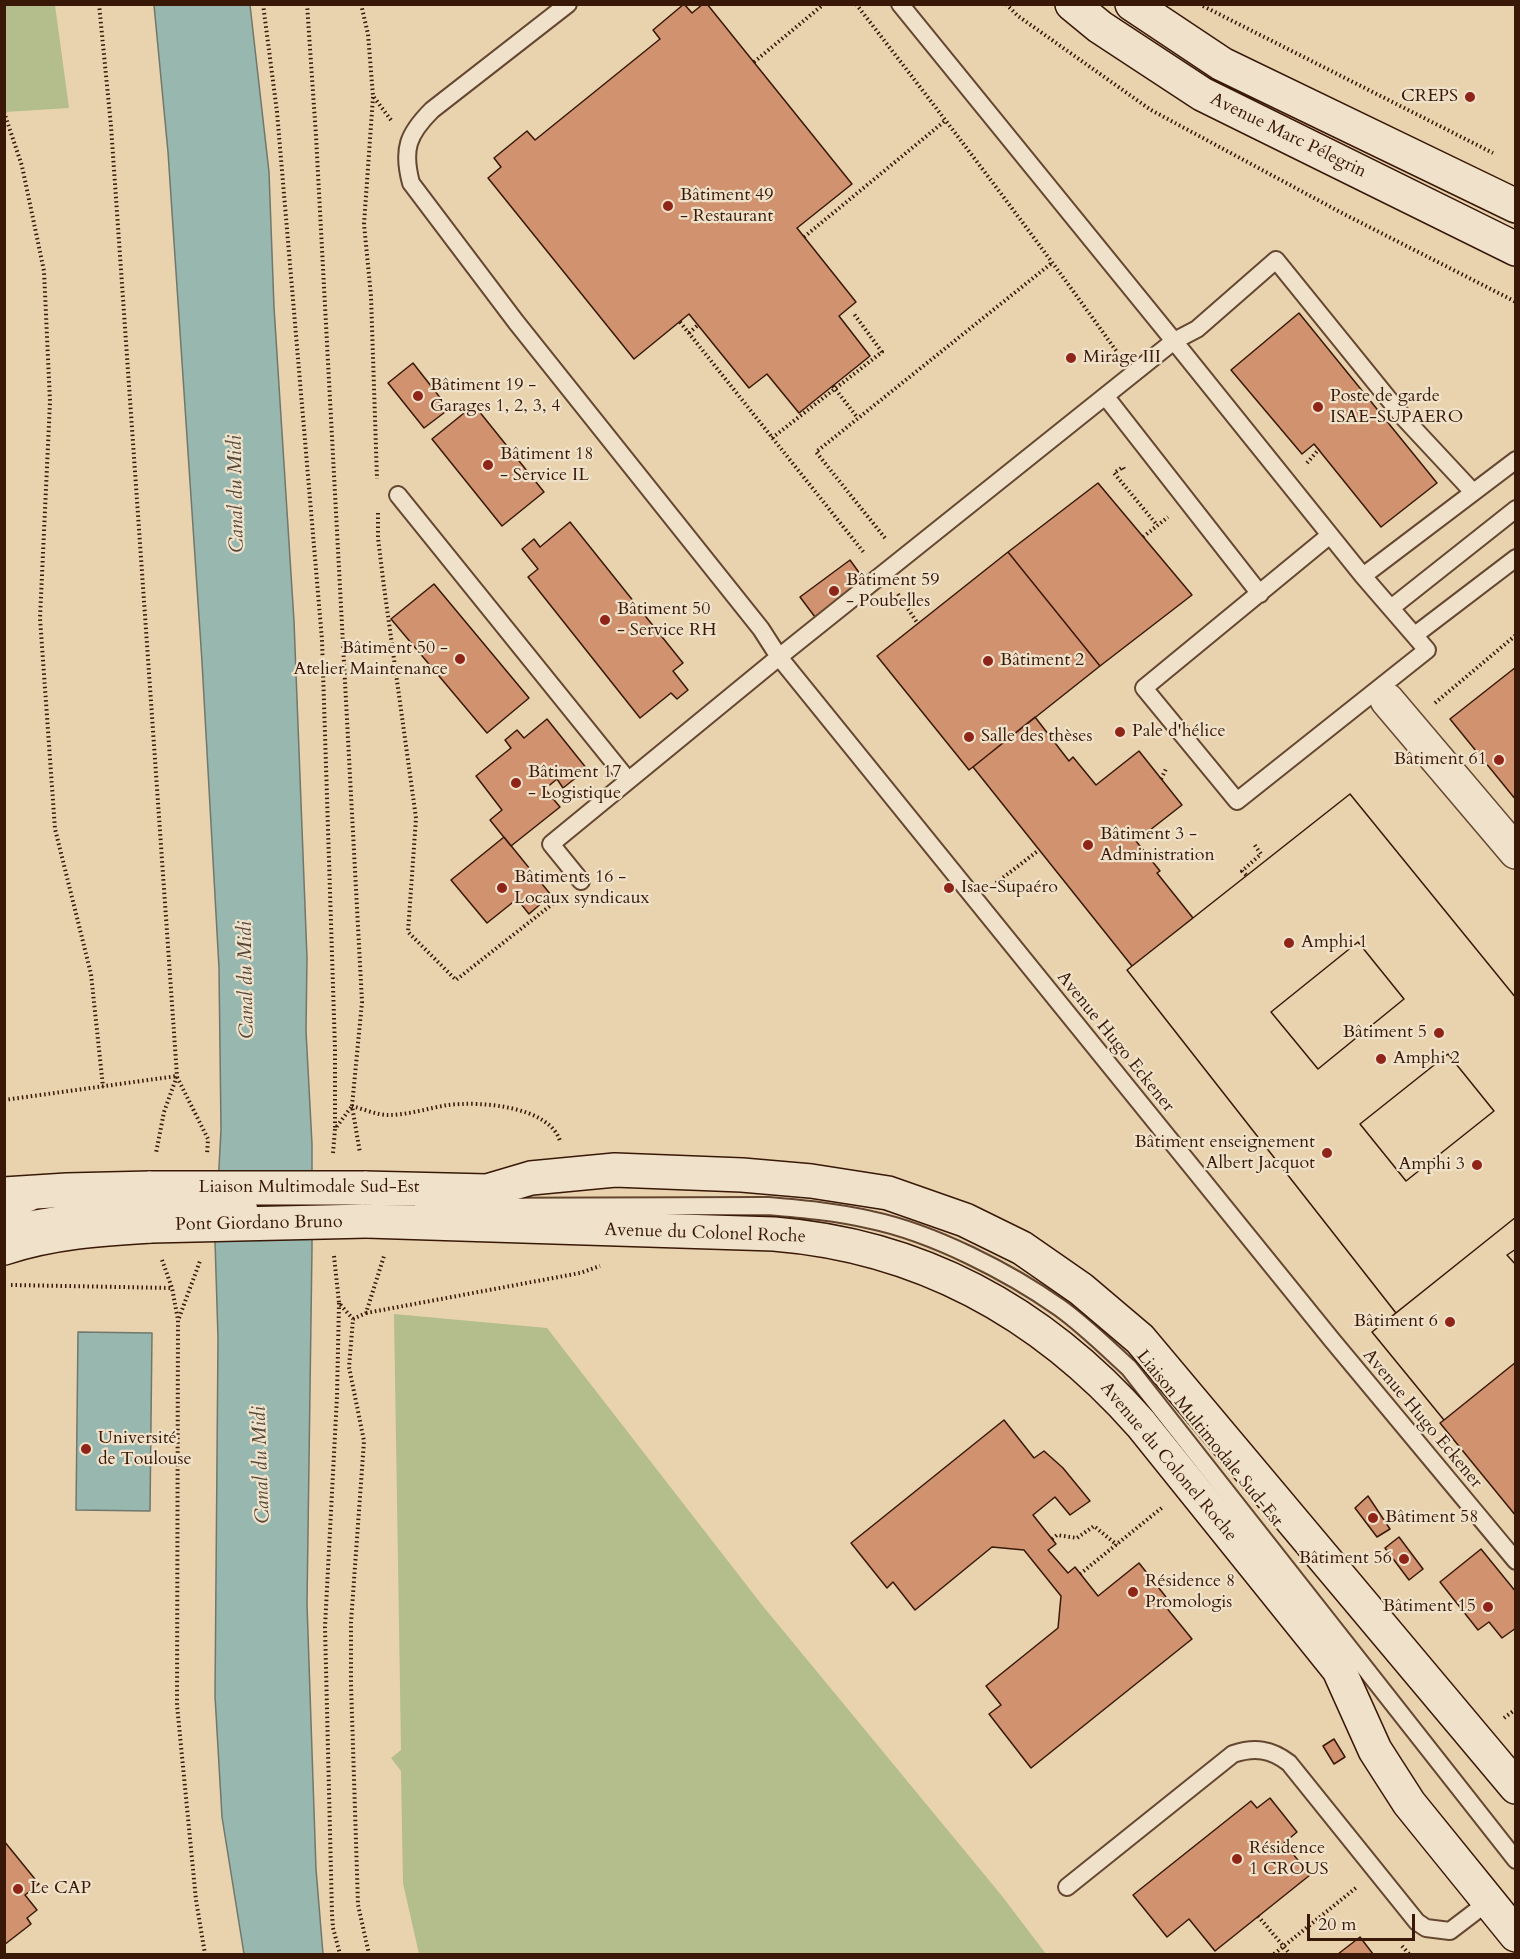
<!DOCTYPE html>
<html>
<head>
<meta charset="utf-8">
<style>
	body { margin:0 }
	#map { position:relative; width:1520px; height:1959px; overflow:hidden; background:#e8d3ae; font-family:Cardo,serif }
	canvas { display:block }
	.frame { position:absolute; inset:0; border:6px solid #391807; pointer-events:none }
	.scale { position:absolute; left:1307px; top:1914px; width:108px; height:27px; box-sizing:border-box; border:3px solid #391807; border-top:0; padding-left:8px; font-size:18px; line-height:21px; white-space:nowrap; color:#391807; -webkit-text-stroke:4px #f0e2ca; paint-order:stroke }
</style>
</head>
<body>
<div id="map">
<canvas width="1520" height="1959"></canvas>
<div class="frame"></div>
<div class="scale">20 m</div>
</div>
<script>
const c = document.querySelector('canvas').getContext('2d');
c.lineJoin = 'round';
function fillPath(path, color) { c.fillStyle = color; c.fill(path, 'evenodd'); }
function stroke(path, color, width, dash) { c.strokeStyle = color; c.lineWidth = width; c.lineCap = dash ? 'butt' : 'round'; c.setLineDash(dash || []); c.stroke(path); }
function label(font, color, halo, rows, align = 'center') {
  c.font = font + ' Cardo,serif'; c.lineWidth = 4.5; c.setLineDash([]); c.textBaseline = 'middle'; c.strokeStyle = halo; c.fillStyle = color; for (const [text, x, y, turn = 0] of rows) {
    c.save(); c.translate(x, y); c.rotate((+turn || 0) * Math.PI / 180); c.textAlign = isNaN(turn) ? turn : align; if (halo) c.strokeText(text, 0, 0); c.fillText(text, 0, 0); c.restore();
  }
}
fillPath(new Path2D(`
	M 5,4 L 55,5 L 69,108 L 5,112 Z
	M 394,1314 L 547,1328 L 762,1605 L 1002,1896 L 1046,1954 L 419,1954 L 403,1883 L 401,1771 L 391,1758 L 401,1750 Z`), '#b4bd8c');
const water = new Path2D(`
	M 154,5 L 250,5 L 269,172 L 274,307 L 294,621 L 307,958 L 306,1031 L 312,1144 L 312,1248 L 307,1604 L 316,1869 L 323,1954 L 244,1954 L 222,1817 L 215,1696 L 218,1338 L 215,1241 L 221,1130 L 219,968 L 202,662 L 168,152 Z
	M 78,1332 L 152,1333 L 150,1511 L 76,1510 Z`);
fillPath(water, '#97b7af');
stroke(water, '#71776c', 1.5);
const building = new Path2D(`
	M 684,4 L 692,13 L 703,4 L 707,4 L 852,184 L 797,228 L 856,302 L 839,316 L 870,356 L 799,413 L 767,374 L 749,388 L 689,314 L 634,359 L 488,178 L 501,167 L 494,158 L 527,131 L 535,140 L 660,39 L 653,30 Z
	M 1299,313 L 1437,483 L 1381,527 L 1314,444 L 1302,454 L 1231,370 Z
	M 413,363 L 449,409 L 424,428 L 388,383 Z
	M 474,405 L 544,492 L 502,526 L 432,439 Z
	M 1098,483 L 1192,595 L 1100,666 L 1008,552 Z
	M 570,522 L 683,663 L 673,671 L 688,690 L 677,699 L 671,693 L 640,718 L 528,577 L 538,569 L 522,549 L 534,539 L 540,547 Z
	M 1008,552 L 1100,666 L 969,770 L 877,656 Z
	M 850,560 L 868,585 L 818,621 L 800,597 Z
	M 434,584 L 529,698 L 487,733 L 391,619 Z
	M 1516,667 L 1516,800 L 1450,719 Z
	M 1035,717 L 1069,761 L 1073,757 L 1096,785 L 1139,751 L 1182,805 L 1136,841 L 1160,871 L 1157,873 L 1193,918 L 1132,966 L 973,767 Z
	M 547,719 L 587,769 L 563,788 L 557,779 L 545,789 L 560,807 L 511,846 L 490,820 L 502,810 L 476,776 L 511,748 L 505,740 L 517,730 L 524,738 Z
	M 1350,794 L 1516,998 L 1516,1217 L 1396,1313 L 1127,970 ZM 1358,942 L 1404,999 L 1318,1069 L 1271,1012 ZM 1448,1054 L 1494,1111 L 1406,1181 L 1360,1124 Z
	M 1350,794 L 1516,998 L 1516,1249 L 1507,1255 L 1516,1265 L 1516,1516 L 1440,1423 L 1444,1420 L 1372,1332 L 1396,1313 L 1127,970 ZM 1358,942 L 1404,999 L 1318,1069 L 1271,1012 ZM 1448,1054 L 1494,1111 L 1406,1181 L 1360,1124 Z
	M 504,837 L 551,895 L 529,914 L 517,899 L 487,923 L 451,880 Z
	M 1516,1217 L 1516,1249 L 1507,1255 L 1516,1265 L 1516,1362 L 1444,1420 L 1372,1332 Z
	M 1004,1420 L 1034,1458 L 1044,1451 L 1063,1468 L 1090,1501 L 1070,1515 L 1055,1497 L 1033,1515 L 1056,1544 L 1048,1550 L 1068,1573 L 1075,1567 L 1098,1596 L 1139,1563 L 1166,1597 L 1161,1601 L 1192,1639 L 1031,1768 L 989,1714 L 1001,1705 L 986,1686 L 1058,1628 L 1061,1596 L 1024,1550 L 992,1547 L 915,1610 L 893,1582 L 887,1588 L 851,1543 Z
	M 1368,1496 L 1390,1529 L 1377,1537 L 1355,1508 Z
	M 1399,1537 L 1423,1569 L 1409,1580 L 1385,1548 Z
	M 1481,1549 L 1516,1592 L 1516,1628 L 1502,1638 L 1489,1622 L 1478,1630 L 1440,1582 Z
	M 1334,1739 L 1345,1757 L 1334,1764 L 1323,1746 Z
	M 1270,1798 L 1297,1832 L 1284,1843 L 1310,1875 L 1215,1951 L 1189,1919 L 1167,1937 L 1133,1895 L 1251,1801 L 1257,1808 Z
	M 4,1841 L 39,1884 L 25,1895 L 37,1910 L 27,1918 L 31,1924 L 4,1945 Z
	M 1360,1937 L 1373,1954 L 1338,1954 Z`);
fillPath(building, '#d0926f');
stroke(building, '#391807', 1.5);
const lane = new Path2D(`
	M 568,4 L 432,110 C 408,134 402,149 411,183 L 516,322 L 761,629 L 779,657 L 1174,341 L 1363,576 L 1427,650 L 1237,801 L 1144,688 L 1330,535
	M 900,4 L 1174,341 L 1197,329 L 1276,260 L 1404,418 L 1473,492
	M 1106,397 L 1260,594
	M 398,495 L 628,780
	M 1363,576 L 1516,460
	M 1391,608 L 1516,509
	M 1415,635 L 1516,558
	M 581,881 L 551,844 L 779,657 L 1332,1340 L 1516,1561
	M 423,1207 L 768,1206 C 803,1209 837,1212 871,1220 C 933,1233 1009,1272 1060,1308 C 1085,1326 1107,1348 1129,1368 L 1516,1860
	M 4,1213 L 32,1202
	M 4,1224 L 92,1209 L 151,1208
	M 1067,1887 L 1233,1754 C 1255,1747 1271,1749 1289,1763 L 1417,1922 L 1426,1928 L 1450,1931 L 1488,1902`);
const street = new Path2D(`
	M 1387,700 L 1516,852`);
const secondary = new Path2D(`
	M 1072,4 L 1100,27 L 1202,94 L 1516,249
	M 1132,4 L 1222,64 L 1516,206
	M 364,1188 L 487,1191 L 531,1178 L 615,1170 L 742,1175 L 811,1181 L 888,1193 L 965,1220 L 1022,1248 L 1081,1289 L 1140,1339 L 1516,1787
	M 4,1194 L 67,1190 L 151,1188
	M 367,1221 L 774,1234 C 923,1246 1043,1313 1141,1424 L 1339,1670 L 1375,1750 L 1409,1803 L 1516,1935
	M 4,1248 C 52,1232 101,1229 151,1226`);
stroke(lane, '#654731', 20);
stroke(street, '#654731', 36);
stroke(secondary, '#391807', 36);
stroke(new Path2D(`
	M 99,4 L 111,126 L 177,1076 L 164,1112 L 156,1153
	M 263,4 L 277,112 L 322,640 L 335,1049 L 335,1129
	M 307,4 L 316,136 L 362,1002 L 352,1106 L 360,1153
	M 361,4 L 368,34 L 373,96 L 391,120
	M 856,4 C 945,119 1033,234 1117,352
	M 1006,4 L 1018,16 L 1151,110 L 1340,212 L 1516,302
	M 1203,6 L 1493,153
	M 754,62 L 824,4
	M 373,97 L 364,224 L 371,296 L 377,479
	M 4,112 L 22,166 L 44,271 L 50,402 L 40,618 L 55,829 L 91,974 L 103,1087
	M 804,237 L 946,120
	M 680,322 L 865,554
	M 689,333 L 698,325
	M 833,386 L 857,417
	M 772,438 L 882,352 L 854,314
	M 1307,463 L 1319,449
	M 1124,469 L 1123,467 L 1114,473 L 1157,525
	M 378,513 L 378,538 L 384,587 L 416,818 L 408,932 L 456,980 L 560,898
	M 1143,537 L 1168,517
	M 885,538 L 816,452 L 1053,262
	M 898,594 L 918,624
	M 1435,703 L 1516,635
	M 1161,779 L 1167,767
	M 1246,875 L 1242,871 L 1261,854 L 1254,844
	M 996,883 L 1039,850
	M 177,1077 L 208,1139 L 207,1155
	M 4,1100 L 177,1076
	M 352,1106 C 363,1109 377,1115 388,1115 C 408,1115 429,1108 448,1105 C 480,1101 549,1106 560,1141
	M 333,1153 L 335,1129 L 352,1106
	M 334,1256 L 339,1303 L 353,1319 L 349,1367 L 364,1441 L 351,1622 L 351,1684 L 358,1905 L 369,1954
	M 162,1260 L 172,1288 L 178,1320 L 177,1705 L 196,1900 L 205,1954
	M 11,1285 L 172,1288
	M 339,1303 L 337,1396 L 325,1627 L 332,1914 L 333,1928 L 340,1954
	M 366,1313 L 580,1273 L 600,1266
	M 179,1318 L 200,1261
	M 353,1319 L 366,1313 L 384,1256
	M 1052,1539 L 1057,1535 L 1077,1538 L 1094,1526 L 1117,1545
	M 1080,1574 L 1164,1506
	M 1504,1718 L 1516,1709
	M 1258,1916 L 1290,1954
	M 1402,1946 L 1409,1954
	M 1274,1954 L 1357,1887`), '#391807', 4, [1.5, 3]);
stroke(lane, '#f0e2ca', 16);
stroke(street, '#f0e2ca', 33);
stroke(secondary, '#f0e2ca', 33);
const laneBridge = new Path2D(`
	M 151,1208 L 249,1208`);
const secondaryBridge = new Path2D(`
	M 151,1188 L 364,1188
	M 151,1226 L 367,1221`);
stroke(laneBridge, '#654731', 20, []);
stroke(secondaryBridge, '#391807', 36, []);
stroke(laneBridge, '#f0e2ca', 16);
stroke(secondaryBridge, '#f0e2ca', 33);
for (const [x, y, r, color] of [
	[1470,97,6,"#8f2418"],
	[668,206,6,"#8f2418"],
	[1071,358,6,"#8f2418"],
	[418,396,6,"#8f2418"],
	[1318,407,6,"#8f2418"],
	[488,465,6,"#8f2418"],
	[834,591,6,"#8f2418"],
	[605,620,6,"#8f2418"],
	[460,659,6,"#8f2418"],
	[988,661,6,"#8f2418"],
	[1120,732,6,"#8f2418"],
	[969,737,6,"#8f2418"],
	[1499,760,6,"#8f2418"],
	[516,783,6,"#8f2418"],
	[1088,845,6,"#8f2418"],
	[502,888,6,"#8f2418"],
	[949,888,6,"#8f2418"],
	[1289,943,6,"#8f2418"],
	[1439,1033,6,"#8f2418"],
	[1381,1059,6,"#8f2418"],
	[1327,1153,6,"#8f2418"],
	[1477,1165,6,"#8f2418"],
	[1450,1322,6,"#8f2418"],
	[86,1449,6,"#8f2418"],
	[1373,1518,6,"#8f2418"],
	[1404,1559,6,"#8f2418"],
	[1133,1592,6,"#8f2418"],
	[1488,1607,6,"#8f2418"],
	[1237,1859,6,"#8f2418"],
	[18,1889,6,"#8f2418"]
]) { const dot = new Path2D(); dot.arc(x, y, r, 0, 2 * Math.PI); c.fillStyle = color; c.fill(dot); stroke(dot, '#f0e2ca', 2); }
label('18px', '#391807', '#f0e2ca', [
	["CREPS",1458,97,"right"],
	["Bâtiment 49",680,196],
	["- Restaurant",680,217],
	["Mirage III",1083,358],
	["Bâtiment 19 -",430,386],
	["Garages 1, 2, 3, 4",430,407],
	["Poste de garde",1330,397],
	["ISAE-SUPAERO",1330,418],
	["Bâtiment 18",500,455],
	["- Service IL",500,476],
	["Bâtiment 59",846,581],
	["- Poubelles",846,602],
	["Bâtiment 50",617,610],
	["- Service RH",617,631],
	["Bâtiment 50 -",448,649,"right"],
	["Atelier Maintenance",448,670,"right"],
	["Bâtiment 2",1000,661],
	["Pale d'hélice",1132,732],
	["Salle des thèses",981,737],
	["Bâtiment 61",1487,760,"right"],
	["Bâtiment 17",528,773],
	["- Logistique",528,794],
	["Bâtiment 3 -",1100,835],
	["Administration",1100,856],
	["Bâtiments 16 -",514,878],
	["Locaux syndicaux",514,899],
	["Isae-Supaéro",961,888],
	["Amphi 1",1301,943],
	["Bâtiment 5",1427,1033,"right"],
	["Amphi 2",1393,1059],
	["Bâtiment enseignement",1315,1143,"right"],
	["Albert Jacquot",1315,1164,"right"],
	["Amphi 3",1465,1165,"right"],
	["Bâtiment 6",1438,1322,"right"],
	["Université",98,1439],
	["de Toulouse",98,1460],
	["Bâtiment 58",1385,1518],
	["Bâtiment 56",1392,1559,"right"],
	["Résidence 8",1145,1582],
	["Promologis",1145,1603],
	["Bâtiment 15",1476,1607,"right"],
	["Résidence",1249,1849],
	["1 CROUS",1249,1870],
	["Le CAP",30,1889]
], 'left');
label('18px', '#391807', '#f0e2ca', [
	["Avenue Marc Pélegrin",1288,136,26],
	["Avenue Hugo Eckener",1115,1042,51],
	["Liaison Multimodale Sud-Est",309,1188],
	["Pont Giordano Bruno",259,1224,-1],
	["Avenue du Colonel Roche",705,1234,2],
	["Avenue Hugo Eckener",1422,1419,50],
	["Liaison Multimodale Sud-Est",1209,1439,51],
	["Avenue du Colonel Roche",1168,1462,50]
]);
label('italic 20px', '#554839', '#f0e2ca', [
	["Canal du Midi",237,494,-91],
	["Canal du Midi",247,980,-91],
	["Canal du Midi",262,1465,-92]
]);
</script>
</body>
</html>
